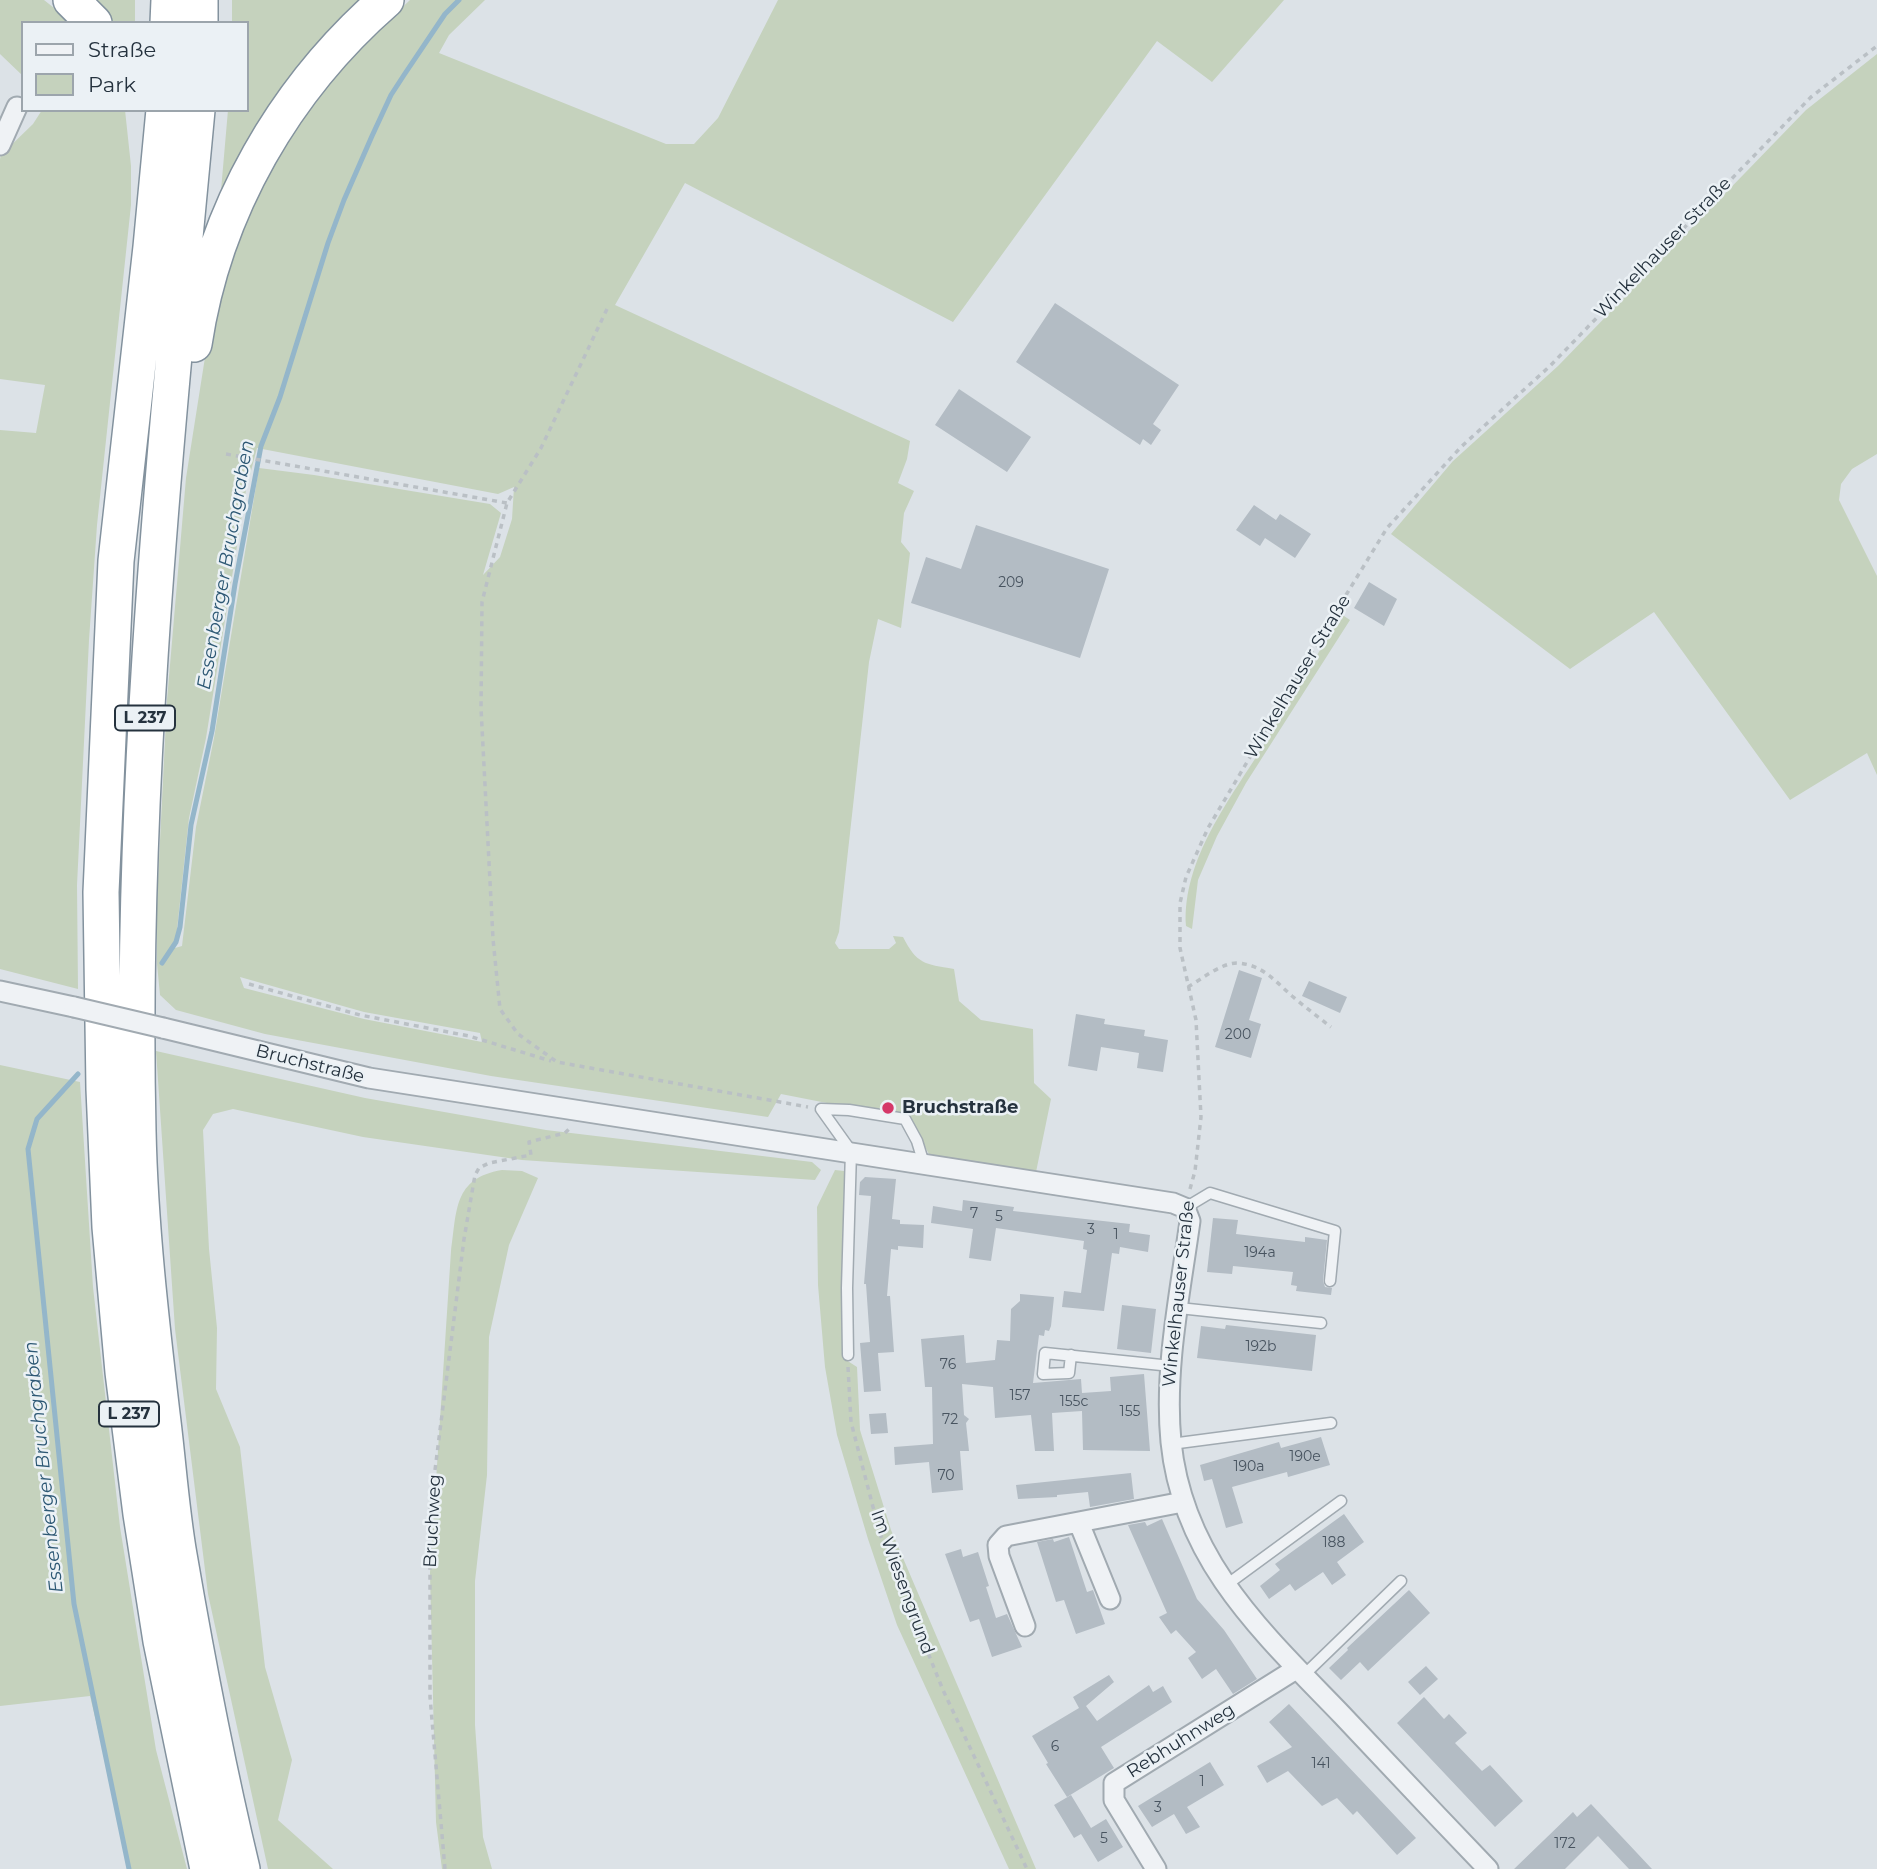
<!DOCTYPE html>
<html>
<head>
<meta charset="utf-8">
<style>
	body { margin:0 }
	#map { position:relative; width:1877px; height:1869px; overflow:hidden; background:#dce2e7; font-family:Montserrat,sans-serif }
	canvas { display:block }
	.legend { position:absolute; left:21px; top:21px; width:228px; height:91px; box-sizing:border-box; background:#ebf1f5; border:2px solid #9ca5ac; margin:0; padding:9px 12px; list-style:none; font-size:21px; color:#25323e }
	.legend li { display:flex; align-items:center; gap:14px; height:35px }
	.legend b { width:35px; border:2px solid #9ca5ac }
</style>
</head>
<body>
<div id="map">
<canvas width="1877" height="1869"></canvas>
<ul class="legend">
<li><b style="height:9px;background:#eff2f5"></b>Straße</li>
<li><b style="height:19px;background:#c5d2bd"></b>Park</li>
</ul>
</div>
<script>
const c = document.querySelector('canvas').getContext('2d');
c.lineJoin = 'round';
function fillPath(path, color) { c.fillStyle = color; c.fill(path, 'evenodd'); }
function stroke(path, color, width, dash) { c.strokeStyle = color; c.lineWidth = width; c.lineCap = dash ? 'butt' : 'round'; c.setLineDash(dash || []); c.stroke(path); }
function label(font, color, halo, rows, align = 'center') {
  c.font = font + ' Montserrat,sans-serif'; c.lineWidth = 5; c.setLineDash([]); c.textBaseline = 'middle'; c.strokeStyle = halo; c.fillStyle = color; for (const [text, x, y, turn = 0] of rows) {
    c.save(); c.translate(x, y); c.rotate((+turn || 0) * Math.PI / 180); c.textAlign = isNaN(turn) ? turn : align; if (halo) c.strokeText(text, 0, 0); c.fillText(text, 0, 0); c.restore();
  }
}
fillPath(new Path2D(`
	M 0,0 L 44,0 L 73,23 L 23,23 L 23,76 L 0,54 Z
	M 78,0 L 135,0 L 135,23 L 100,23 Z
	M 232,0 L 373,0 L 218,225 L 228,110 L 247,110 L 247,23 L 232,23 Z
	M 410,0 L 485,0 L 449,35 L 439,53 L 666,144 L 694,144 L 718,118 L 778,0 L 1284,0 L 1212,82 L 1157,41 L 953,322 L 685,183 L 615,305 L 910,441 L 907,459 L 898,483 L 914,491 L 904,513 L 901,542 L 910,553 L 901,628 L 878,619 L 869,662 L 839,932 L 835,943 L 839,949 L 889,949 L 896,943 L 893,936 L 903,937 C 917,964 924,964 954,969 L 959,1001 L 981,1020 L 1033,1029 L 1034,1083 L 1051,1099 L 1036,1172 L 930,1156 L 908,1116 L 883,1110 L 832,1104 L 781,1094 L 768,1117 L 491,1076 L 265,1034 L 176,1010 L 160,995 L 157,964 L 157,901 L 167,700 L 186,478 L 206,351 L 232,255 L 254,199 L 271,169 L 298,124 L 336,71 ZM 257,448 L 498,494 L 514,487 L 512,519 L 500,557 L 483,575 L 501,513 L 490,504 L 314,475 L 259,468 L 214,738 L 196,827 L 182,946 L 175,948 L 189,818 L 206,738 L 246,490 ZM 240,977 L 364,1012 L 480,1033 L 482,1042 L 364,1019 L 244,988 Z
	M 1877,54 L 1877,454 L 1852,469 L 1841,484 L 1839,500 L 1877,576 L 1877,775 L 1867,753 L 1790,800 L 1654,612 L 1570,669 L 1391,534 L 1453,461 L 1558,366 L 1806,110 Z
	M 42,110 L 125,110 L 131,166 L 131,205 L 97,525 L 89,640 L 77,885 L 78,989 L 0,969 L 0,430 L 36,433 L 45,385 L 0,379 L 0,159 L 1,155 L 33,124 Z
	M 1341,614 L 1350,620 L 1246,783 L 1217,836 L 1198,880 L 1192,929 L 1186,926 C 1182,859 1231,798 1265,743 C 1291,700 1316,657 1341,614 Z
	M 156,1051 L 365,1098 L 546,1130 L 812,1162 L 821,1170 L 815,1180 L 522,1160 L 363,1137 L 233,1109 L 213,1114 L 203,1130 L 209,1249 L 217,1328 L 216,1389 L 240,1447 L 265,1667 L 292,1760 L 278,1820 L 333,1869 L 268,1869 L 208,1594 L 175,1329 Z
	M 0,1065 L 80,1082 L 93,1287 L 120,1527 L 156,1750 L 187,1869 L 131,1869 L 90,1696 L 0,1706 Z
	M 502,1170 L 522,1171 L 538,1178 L 509,1245 L 489,1337 L 487,1475 L 475,1581 L 475,1725 L 483,1837 L 492,1869 L 442,1869 L 436,1822 L 430,1573 L 451,1251 C 457,1211 453,1178 502,1170 Z
	M 835,1170 L 844,1171 L 847,1181 L 843,1358 L 857,1367 L 860,1430 L 891,1530 L 1036,1869 L 1009,1869 L 897,1625 L 868,1539 L 837,1435 L 825,1367 L 818,1285 L 817,1207 Z`), '#c5d2bd');
stroke(new Path2D(`
	M 162,963 L 176,942 L 180,927 L 191,825 L 212,731 L 235,584 L 261,446 L 280,397 L 328,243 L 344,200 L 372,136 L 391,95 L 404,75 L 445,14 L 459,0
	M 78,1074 L 37,1119 L 28,1149 L 74,1604 L 129,1869`), '#94b6ca', 5);
fillPath(new Path2D(`
	M 1055,303 L 1179,385 L 1153,424 L 1161,430 L 1151,445 L 1143,439 L 1140,445 L 1016,362 Z
	M 959,389 L 1031,437 L 1007,472 L 935,425 Z
	M 1254,505 L 1276,520 L 1280,514 L 1311,534 L 1295,558 L 1265,538 L 1260,546 L 1236,530 Z
	M 976,525 L 1109,569 L 1080,658 L 911,603 L 926,557 L 961,569 Z
	M 1369,582 L 1397,599 L 1384,626 L 1354,608 Z
	M 1239,970 L 1262,978 L 1249,1020 L 1261,1024 L 1251,1058 L 1215,1047 Z
	M 1309,981 L 1347,997 L 1340,1013 L 1302,996 Z
	M 1076,1014 L 1105,1019 L 1104,1024 L 1145,1030 L 1144,1036 L 1168,1040 L 1163,1072 L 1137,1068 L 1139,1053 L 1101,1047 L 1097,1071 L 1068,1066 Z
	M 865,1177 L 896,1179 L 892,1219 L 900,1220 L 900,1224 L 924,1225 L 923,1248 L 898,1246 L 898,1250 L 891,1249 L 887,1296 L 890,1296 L 894,1352 L 878,1353 L 881,1391 L 864,1392 L 860,1343 L 870,1342 L 866,1284 L 864,1284 L 871,1196 L 859,1195 L 860,1182 Z
	M 963,1200 L 1014,1207 L 1013,1211 L 1130,1224 L 1129,1232 L 1150,1235 L 1148,1252 L 1120,1247 L 1119,1254 L 1112,1253 L 1104,1311 L 1062,1307 L 1064,1291 L 1081,1293 L 1087,1250 L 1083,1249 L 1084,1241 L 996,1228 L 991,1261 L 969,1258 L 973,1229 L 931,1223 L 933,1206 L 962,1211 Z
	M 1213,1218 L 1238,1220 L 1236,1234 L 1305,1242 L 1305,1237 L 1327,1240 L 1323,1281 L 1325,1287 L 1332,1288 L 1331,1295 L 1296,1291 L 1297,1286 L 1291,1285 L 1293,1272 L 1233,1266 L 1232,1274 L 1207,1272 Z
	M 1020,1294 L 1054,1297 L 1051,1326 L 1049,1331 L 1045,1330 L 1044,1336 L 1039,1335 L 1033,1383 L 1081,1379 L 1082,1393 L 1111,1391 L 1110,1377 L 1144,1374 L 1150,1451 L 1083,1450 L 1082,1411 L 1052,1413 L 1054,1451 L 1035,1451 L 1031,1415 L 995,1418 L 993,1387 L 962,1384 L 964,1415 L 969,1419 L 966,1423 L 969,1451 L 960,1451 L 963,1490 L 932,1493 L 929,1462 L 895,1465 L 894,1447 L 933,1444 L 932,1387 L 925,1387 L 921,1339 L 964,1335 L 966,1363 L 995,1360 L 997,1340 L 1010,1341 L 1011,1309 L 1020,1301 Z
	M 1122,1305 L 1156,1309 L 1151,1353 L 1117,1349 Z
	M 1226,1325 L 1316,1335 L 1312,1371 L 1197,1358 L 1201,1326 L 1225,1329 Z
	M 886,1413 L 888,1433 L 871,1434 L 869,1414 Z
	M 1321,1437 L 1330,1465 L 1288,1477 L 1287,1472 L 1232,1487 L 1243,1523 L 1226,1528 L 1212,1479 L 1204,1481 L 1200,1465 L 1279,1442 L 1281,1448 Z
	M 1131,1473 L 1134,1499 L 1090,1507 L 1088,1492 L 1057,1495 L 1057,1497 L 1018,1499 L 1016,1485 Z
	M 1344,1514 L 1364,1542 L 1337,1562 L 1346,1575 L 1332,1585 L 1323,1572 L 1295,1591 L 1290,1584 L 1269,1599 L 1260,1586 L 1280,1570 L 1275,1564 Z
	M 1162,1519 L 1197,1599 L 1224,1630 L 1257,1679 L 1233,1694 L 1216,1669 L 1202,1679 L 1188,1658 L 1196,1652 L 1176,1630 L 1171,1634 L 1159,1617 L 1167,1613 L 1128,1525 L 1145,1522 L 1147,1526 Z
	M 1069,1537 L 1087,1592 L 1093,1590 L 1105,1624 L 1076,1634 L 1064,1600 L 1056,1602 L 1037,1542 L 1053,1539 L 1054,1542 Z
	M 961,1549 L 963,1557 L 978,1552 L 989,1586 L 986,1587 L 996,1618 L 1007,1614 L 1022,1647 L 992,1657 L 979,1619 L 970,1622 L 945,1554 Z
	M 1409,1590 L 1430,1613 L 1368,1671 L 1360,1662 L 1341,1680 L 1329,1668 L 1348,1650 L 1347,1648 Z
	M 1426,1666 L 1438,1679 L 1420,1695 L 1408,1682 Z
	M 1109,1675 L 1114,1682 L 1086,1706 L 1097,1721 L 1149,1685 L 1153,1692 L 1163,1686 L 1172,1702 L 1101,1747 L 1114,1768 L 1067,1797 L 1046,1764 L 1048,1763 L 1032,1736 L 1079,1708 L 1073,1697 Z
	M 1424,1697 L 1444,1719 L 1449,1714 L 1467,1733 L 1455,1743 L 1482,1771 L 1490,1765 L 1523,1801 L 1495,1827 L 1397,1723 Z
	M 1289,1704 L 1416,1838 L 1397,1855 L 1357,1811 L 1353,1815 L 1337,1798 L 1322,1806 L 1288,1771 L 1267,1783 L 1257,1766 L 1292,1747 L 1269,1722 Z
	M 1210,1762 L 1224,1785 L 1187,1807 L 1200,1827 L 1186,1834 L 1174,1814 L 1152,1827 L 1138,1806 Z
	M 1071,1795 L 1091,1828 L 1106,1819 L 1123,1847 L 1098,1862 L 1081,1834 L 1074,1838 L 1054,1805 Z
	M 1591,1804 L 1652,1869 L 1629,1869 L 1598,1836 L 1565,1869 L 1514,1869 L 1573,1812 L 1577,1817 Z`), '#b3bcc4');
const lane = new Path2D(`
	M 1185,1208 L 1210,1193 L 1335,1231 L 1330,1281
	M 1179,1308 L 1321,1323
	M 848,1355 L 847,1288 L 851,1151 L 821,1109 L 849,1110 L 905,1119 L 917,1141 L 924,1164
	M 1071,1355 L 1069,1373 L 1043,1374 L 1045,1353 L 1171,1366
	M 1171,1444 L 1331,1423
	M 1225,1586 L 1341,1501
	M 1304,1675 L 1401,1581`);
const street = new Path2D(`
	M 0,145 L 17,107
	M 0,991 L 74,1007
	M 163,1028 L 369,1078 L 1173,1203 L 1185,1208 L 1190,1221 C 1180,1294 1164,1369 1171,1442 C 1183,1561 1264,1634 1342,1715 C 1390,1766 1439,1818 1488,1869
	M 1079,1523 L 1110,1599
	M 1025,1626 L 999,1556 L 998,1545 L 1006,1536 L 1183,1502
	M 1156,1869 L 1114,1800 L 1114,1783 L 1296,1669`);
const highway = new Path2D(`
	M 71,0 L 94,23
	M 200,0 L 200,23
	M 168,23 L 169,0
	M 164,110 L 151,247 L 116,561 L 101,892 L 104,1089 L 110,1227 L 123,1372 L 141,1514 L 161,1641 L 208,1869
	M 197,110 C 165,450 130,789 138,1131 C 140,1225 151,1320 162,1414 C 168,1461 171,1509 179,1555 C 197,1660 217,1765 242,1869
	M 194,344 C 214,210 285,88 386,0`);
stroke(lane, '#a1aab1', 13);
stroke(street, '#a1aab1', 23);
stroke(highway, '#83929e', 38);
stroke(new Path2D(`
	M 607,309 L 541,448 L 507,503 L 482,602 L 481,708 L 493,939 L 500,1009 L 518,1034 L 557,1062 L 808,1107
	M 226,454 L 507,503
	M 249,984 L 360,1015 L 469,1036 L 551,1061
	M 1188,987 C 1202,979 1221,963 1237,963 C 1262,964 1276,982 1292,996 C 1305,1007 1318,1017 1331,1027
	M 1190,1189 L 1195,1171 L 1201,1117 L 1196,1020 L 1180,948 L 1180,903 L 1186,877 L 1208,828 L 1346,595 L 1387,528 L 1461,447 L 1550,366 L 1811,97 L 1877,46
	M 848,1367 L 851,1422 L 880,1534 L 943,1690 L 1027,1869
	M 445,1869 L 430,1697 L 430,1510 L 464,1239 L 475,1175 L 479,1168 L 489,1163 L 531,1155 L 529,1142 L 565,1133 L 570,1128`), '#bac0c5', 3.5, [5, 5]);
stroke(lane, '#eff2f5', 10);
stroke(street, '#eff2f5', 19);
stroke(highway, '#fff', 35);
const streetBridge = new Path2D(`
	M 74,1007 L 163,1028`);
stroke(streetBridge, '#a1aab1', 23, []);
stroke(streetBridge, '#eff2f5', 19);
for (const [x, y, r, color] of [
	[888,1108,7,"#d53868"]
]) { const dot = new Path2D(); dot.arc(x, y, r, 0, 2 * Math.PI); c.fillStyle = color; c.fill(dot); stroke(dot, '#ebf1f5', 2.5); }
label('14px', '#485460', null, [
	["209",1011,583],
	["200",1238,1035],
	["7",974,1214],
	["5",999,1217],
	["3",1091,1230],
	["1",1116,1235],
	["194a",1260,1253],
	["192b",1261,1347],
	["76",948,1365],
	["157",1020,1396],
	["155c",1074,1402],
	["155",1130,1412],
	["72",950,1420],
	["190e",1305,1457],
	["190a",1249,1467],
	["70",946,1476],
	["188",1334,1543],
	["6",1055,1747],
	["141",1321,1764],
	["1",1202,1782],
	["3",1158,1808],
	["5",1104,1839],
	["172",1565,1844]
]);
for (const [x, y, w] of [
	[145,718,60],
	[129,1414,60]
]) { const box = new Path2D(); box.roundRect(x - w / 2, y - 12.5, w, 25, 5); c.fillStyle = '#ebf1f5'; c.fill(box); stroke(box, '#25323e', 2); }
label('bold 16px', '#25323e', null, [
	["L 237",145,718],
	["L 237",129,1414]
]);
label('18px', '#25323e', '#ebf1f5', [
	["Winkelhauser Straße",1663,248,-46],
	["Winkelhauser Straße",1298,677,-59],
	["Bruchstraße",310,1064,14],
	["Winkelhauser Straße",1179,1294,-84],
	["Bruchweg",433,1521,-87],
	["Im Wiesengrund",902,1582,70],
	["Rebhuhnweg",1181,1741,-32]
]);
label('bold 18px', '#25323e', '#ebf1f5', [
	["Bruchstraße",902,1108]
], 'left');
label('italic 19px', '#2d5874', '#ebf1f5', [
	["Essenberger Bruchgraben",226,565,-80],
	["Essenberger Bruchgraben",44,1467,-96]
]);
</script>
</body>
</html>
